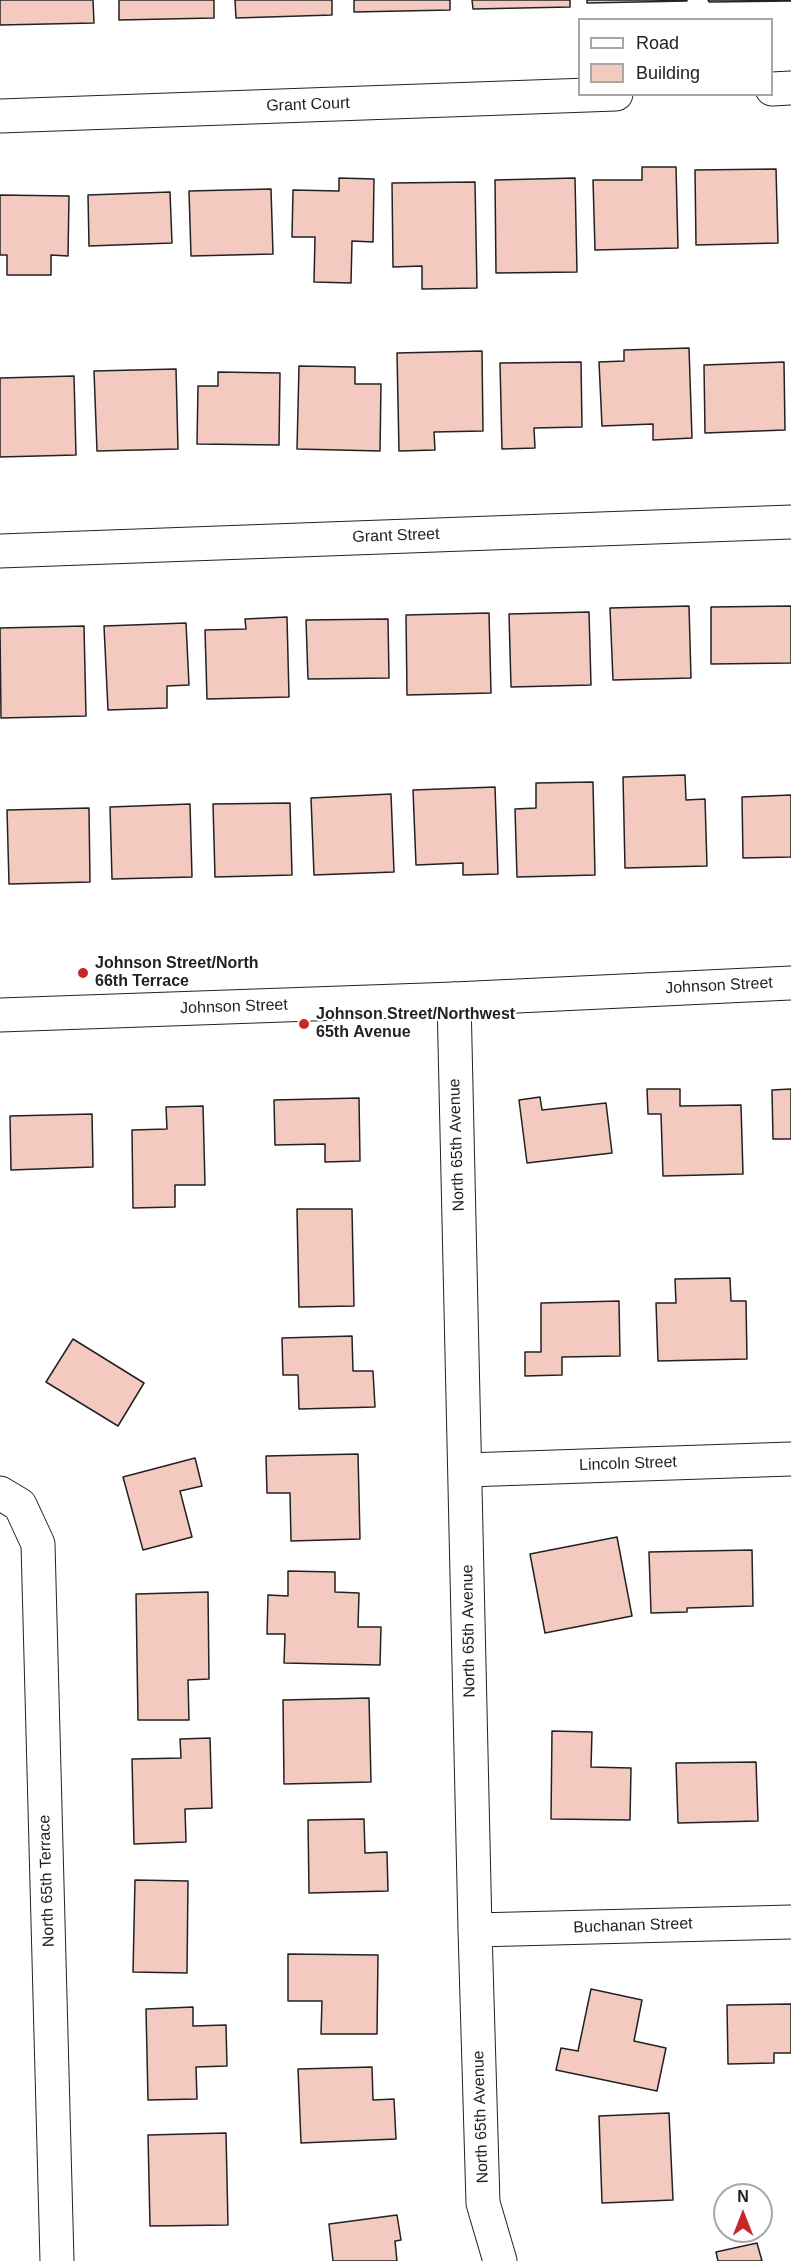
<!DOCTYPE html>
<html>
<head>
<meta charset="utf-8">
<style>
	body { margin:0 }
	#map { position:relative; width:791px; height:2261px; overflow:hidden; background:#fff; font-family:Arial,sans-serif }
	canvas { display:block }
	.legend { position:absolute; left:578px; top:18px; width:195px; height:78px; box-sizing:border-box; background:#fff; border:2px solid #a7a7a7; margin:0; padding:8px 10px; list-style:none; font-size:18px; color:#222 }
	.legend li { display:flex; align-items:center; gap:12px; height:30px }
	.legend b { width:30px; border:2px solid #a7a7a7 }
	.north { position:absolute; left:713px; top:2183px; width:60px; height:60px; box-sizing:border-box; background:#fff; border:2px solid #a7a7a7; border-radius:50%; rotate:0deg; font-size:16px; font-weight:700; line-height:24px; text-align:center; color:#222 }
	.north::after { content:''; display:block; margin:auto; width:21px; height:27px; background:#c62828; clip-path:polygon(50% 0,100% 100%,50% 72%,0 100%) }
</style>
</head>
<body>
<div id="map">
<canvas width="791" height="2261"></canvas>
<ul class="legend">
<li><b style="height:8px;background:#fff"></b>Road</li>
<li><b style="height:16px;background:#f3c9c0"></b>Building</li>
</ul>
<div class="north">N</div>
</div>
<script>
const c = document.querySelector('canvas').getContext('2d');
c.lineJoin = 'round';
function fillPath(path, color) { c.fillStyle = color; c.fill(path, 'evenodd'); }
function stroke(path, color, width, dash) { c.strokeStyle = color; c.lineWidth = width; c.lineCap = dash ? 'butt' : 'round'; c.setLineDash(dash || []); c.stroke(path); }
function label(font, color, halo, rows, align = 'center') {
  c.font = font + ' Arial,sans-serif'; c.lineWidth = 4.5; c.setLineDash([]); c.textBaseline = 'middle'; c.strokeStyle = halo; c.fillStyle = color; for (const [text, x, y, turn = 0] of rows) {
    c.save(); c.translate(x, y); c.rotate((+turn || 0) * Math.PI / 180); c.textAlign = isNaN(turn) ? turn : align; if (halo) c.strokeText(text, 0, 0); c.fillText(text, 0, 0); c.restore();
  }
}
const building = new Path2D(`
	M 0,0 L 93,0 L 94,23 L 0,25 Z
	M 119,0 L 214,0 L 214,18 L 119,20 Z
	M 235,0 L 332,0 L 332,15 L 236,18 Z
	M 354,0 L 450,0 L 450,10 L 354,12 Z
	M 472,0 L 570,0 L 570,7 L 473,9 Z
	M 587,0 L 687,0 L 687,1 L 587,3 Z
	M 708,0 L 791,0 L 791,1 L 709,2 Z
	M 642,167 L 676,167 L 678,248 L 595,250 L 593,180 L 642,180 Z
	M 776,169 L 778,243 L 696,245 L 695,170 Z
	M 339,178 L 374,179 L 373,242 L 352,241 L 351,283 L 314,282 L 315,237 L 292,237 L 293,190 L 339,191 Z
	M 575,178 L 577,272 L 496,273 L 495,180 Z
	M 475,182 L 477,288 L 422,289 L 422,266 L 393,267 L 392,183 Z
	M 271,189 L 273,254 L 191,256 L 189,191 Z
	M 170,192 L 172,243 L 89,246 L 88,195 Z
	M 0,195 L 69,196 L 68,256 L 51,255 L 51,275 L 7,275 L 7,255 L 0,255 Z
	M 689,348 L 692,438 L 653,440 L 653,424 L 602,426 L 599,362 L 624,361 L 624,350 Z
	M 482,351 L 483,431 L 434,432 L 435,450 L 399,451 L 397,353 Z
	M 581,362 L 582,427 L 534,428 L 535,448 L 502,449 L 500,363 Z
	M 784,362 L 785,430 L 705,433 L 704,365 Z
	M 299,366 L 355,367 L 355,384 L 381,384 L 380,451 L 297,449 Z
	M 176,369 L 178,449 L 97,451 L 94,371 Z
	M 218,372 L 280,373 L 279,445 L 197,444 L 198,386 L 218,386 Z
	M 74,376 L 76,455 L 0,457 L 0,378 Z
	M 689,606 L 691,678 L 613,680 L 610,608 Z
	M 791,606 L 791,663 L 711,664 L 711,607 Z
	M 589,612 L 591,685 L 511,687 L 509,614 Z
	M 489,613 L 491,693 L 407,695 L 406,615 Z
	M 287,617 L 289,697 L 207,699 L 205,630 L 246,629 L 245,619 Z
	M 388,619 L 389,678 L 308,679 L 306,620 Z
	M 186,623 L 189,685 L 167,686 L 167,708 L 108,710 L 104,626 Z
	M 84,626 L 86,716 L 1,718 L 0,628 Z
	M 685,775 L 686,800 L 705,799 L 707,866 L 625,868 L 623,777 Z
	M 593,782 L 595,875 L 517,877 L 515,809 L 536,808 L 536,783 Z
	M 495,787 L 498,874 L 463,875 L 463,863 L 416,865 L 413,790 Z
	M 391,794 L 394,872 L 314,875 L 311,798 Z
	M 791,795 L 791,857 L 743,858 L 742,797 Z
	M 290,803 L 292,875 L 215,877 L 213,804 Z
	M 190,804 L 192,877 L 112,879 L 110,807 Z
	M 89,808 L 90,882 L 9,884 L 7,810 Z
	M 647,1089 L 680,1089 L 680,1106 L 741,1105 L 743,1174 L 663,1176 L 661,1114 L 648,1114 Z
	M 791,1089 L 791,1139 L 773,1139 L 772,1090 Z
	M 540,1097 L 542,1110 L 606,1103 L 612,1153 L 527,1163 L 519,1100 Z
	M 359,1098 L 360,1161 L 325,1162 L 325,1144 L 275,1145 L 274,1100 Z
	M 203,1106 L 205,1185 L 175,1185 L 175,1207 L 133,1208 L 132,1130 L 167,1129 L 166,1107 Z
	M 92,1114 L 93,1167 L 11,1170 L 10,1116 Z
	M 297,1209 L 352,1209 L 354,1306 L 299,1307 Z
	M 730,1278 L 731,1301 L 746,1301 L 747,1359 L 658,1361 L 656,1303 L 676,1303 L 675,1279 Z
	M 619,1301 L 620,1356 L 562,1357 L 562,1375 L 525,1376 L 525,1352 L 541,1352 L 541,1303 Z
	M 352,1336 L 353,1371 L 373,1371 L 375,1407 L 299,1409 L 298,1375 L 283,1375 L 282,1338 Z
	M 73,1339 L 144,1383 L 118,1426 L 46,1382 Z
	M 358,1454 L 360,1539 L 291,1541 L 290,1493 L 267,1493 L 266,1456 Z
	M 195,1458 L 202,1486 L 180,1491 L 192,1537 L 143,1550 L 123,1477 Z
	M 617,1537 L 632,1616 L 545,1633 L 530,1554 Z
	M 752,1550 L 753,1606 L 687,1608 L 687,1612 L 651,1613 L 649,1552 Z
	M 288,1571 L 335,1572 L 335,1592 L 359,1593 L 358,1627 L 381,1627 L 380,1665 L 284,1663 L 285,1634 L 267,1634 L 268,1595 L 288,1596 Z
	M 208,1592 L 209,1679 L 188,1680 L 189,1720 L 138,1720 L 136,1594 Z
	M 369,1698 L 371,1782 L 284,1784 L 283,1700 Z
	M 552,1731 L 592,1732 L 591,1767 L 631,1768 L 630,1820 L 551,1819 Z
	M 210,1738 L 212,1808 L 185,1809 L 186,1842 L 134,1844 L 132,1759 L 181,1758 L 180,1739 Z
	M 756,1762 L 758,1821 L 678,1823 L 676,1763 Z
	M 364,1819 L 365,1853 L 387,1852 L 388,1891 L 309,1893 L 308,1820 Z
	M 135,1880 L 188,1881 L 187,1973 L 133,1972 Z
	M 288,1954 L 378,1955 L 377,2034 L 321,2034 L 322,2001 L 288,2001 Z
	M 591,1989 L 642,2000 L 634,2041 L 666,2048 L 657,2091 L 556,2070 L 561,2048 L 578,2051 Z
	M 791,2004 L 791,2053 L 774,2053 L 774,2063 L 728,2064 L 727,2005 Z
	M 193,2007 L 193,2026 L 226,2025 L 227,2066 L 196,2067 L 197,2099 L 148,2100 L 146,2009 Z
	M 372,2067 L 373,2100 L 394,2099 L 396,2139 L 301,2143 L 298,2069 Z
	M 669,2113 L 673,2200 L 602,2203 L 599,2116 Z
	M 226,2133 L 228,2225 L 150,2226 L 148,2135 Z
	M 397,2215 L 401,2240 L 395,2241 L 397,2261 L 333,2261 L 329,2224 Z
	M 757,2243 L 762,2261 L 718,2261 L 716,2252 Z`);
fillPath(building, '#f3c9c0');
stroke(building, '#222', 1.5);
const street = new Path2D(`
	M 772,89 L 791,88
	M 0,116 L 616,94
	M 0,551 L 791,522
	M 454,999 L 475,1930 L 483,2203 L 500,2261
	M 466,1470 L 791,1459
	M 0,1493 L 20,1505 L 38,1544 L 57,2261
	M 475,1930 L 791,1922`);
const secondary = new Path2D(`
	M 0,1015 L 454,999 L 791,983`);
stroke(street, '#222', 35);
stroke(secondary, '#222', 35);
stroke(street, '#fff', 33);
stroke(secondary, '#fff', 33);
for (const [x, y, r, color] of [
	[83,973,6,"#c62828"],
	[304,1024,6,"#c62828"]
]) { const dot = new Path2D(); dot.arc(x, y, r, 0, 2 * Math.PI); c.fillStyle = color; c.fill(dot); stroke(dot, '#fff', 2); }
label('16px', '#222', '#fff', [
	["Grant Court",308,105,-2],
	["Grant Street",396,536,-2],
	["Johnson Street",719,986,-3],
	["Johnson Street",234,1007,-2],
	["North 65th Avenue",457,1145,-92],
	["Lincoln Street",628,1464,-2],
	["North 65th Avenue",469,1631,-91],
	["North 65th Terrace",47,1881,-92],
	["Buchanan Street",633,1926,-2],
	["North 65th Avenue",481,2117,-92]
]);
label('bold 16px', '#222', '#fff', [
	["Johnson Street/North",95,964],
	["66th Terrace",95,982],
	["Johnson Street/Northwest",316,1015],
	["65th Avenue",316,1033]
], 'left');
</script>
</body>
</html>
